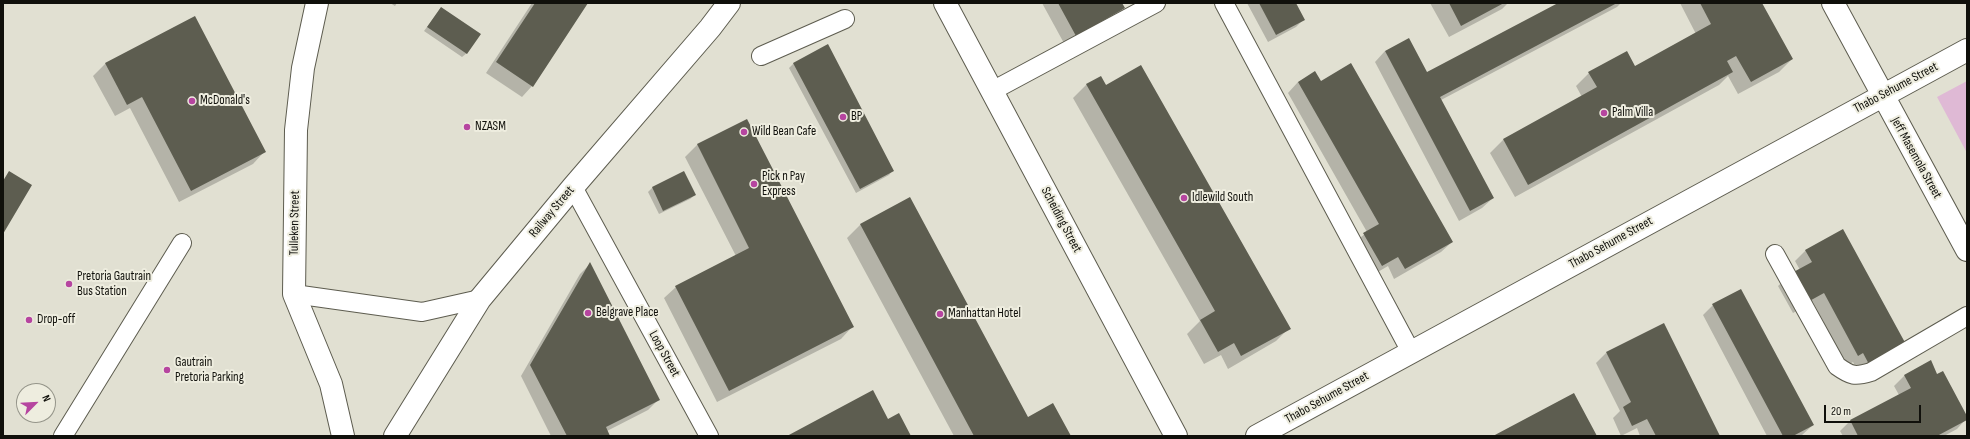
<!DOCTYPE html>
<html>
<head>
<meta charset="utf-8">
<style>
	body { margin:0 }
	#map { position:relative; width:1970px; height:439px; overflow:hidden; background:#e1e0d2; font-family:"Sofia Sans Condensed",sans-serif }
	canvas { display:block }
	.frame { position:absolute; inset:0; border:4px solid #10100b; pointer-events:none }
	.north { position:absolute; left:16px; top:383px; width:40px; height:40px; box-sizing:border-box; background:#eeeddf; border:1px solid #95958a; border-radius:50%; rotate:66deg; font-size:11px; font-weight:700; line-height:16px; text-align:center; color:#10100b }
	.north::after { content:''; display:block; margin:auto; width:14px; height:18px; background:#b645a0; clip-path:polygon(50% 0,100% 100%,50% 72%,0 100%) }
	.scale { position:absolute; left:1824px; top:405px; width:97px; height:18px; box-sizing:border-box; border:2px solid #10100b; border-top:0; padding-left:5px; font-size:12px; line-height:14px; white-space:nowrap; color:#10100b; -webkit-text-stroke:3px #eeeddf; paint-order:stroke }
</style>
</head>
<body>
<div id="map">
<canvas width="1970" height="439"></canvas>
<div class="frame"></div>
<div class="north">N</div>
<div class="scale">20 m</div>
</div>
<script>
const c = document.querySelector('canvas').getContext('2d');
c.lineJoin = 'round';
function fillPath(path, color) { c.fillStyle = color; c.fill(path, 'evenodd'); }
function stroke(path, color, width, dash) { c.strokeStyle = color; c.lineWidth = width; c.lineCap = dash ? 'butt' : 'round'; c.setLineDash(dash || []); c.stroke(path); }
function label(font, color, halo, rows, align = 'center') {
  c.font = font + ' "Sofia Sans Condensed",sans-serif'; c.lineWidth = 4; c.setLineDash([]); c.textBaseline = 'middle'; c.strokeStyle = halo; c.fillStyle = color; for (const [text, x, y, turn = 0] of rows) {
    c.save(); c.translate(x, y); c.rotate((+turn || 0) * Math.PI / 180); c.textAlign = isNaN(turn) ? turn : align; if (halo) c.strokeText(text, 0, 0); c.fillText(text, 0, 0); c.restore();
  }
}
fillPath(new Path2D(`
	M 1967,81 L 1967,153 L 1937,97 Z`), '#dfb9d5');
fillPath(new Path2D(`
	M 390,3 L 397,3 L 395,6 Z
	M 532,3 L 587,3 L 532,86 L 522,97 L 486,73 Z
	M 1042,3 L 1121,3 L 1124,8 L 1113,18 L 1065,45 Z
	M 1247,3 L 1295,3 L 1304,19 L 1296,27 L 1268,42 Z
	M 1430,3 L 1508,3 L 1502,9 L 1449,37 Z
	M 1560,3 L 1621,3 L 1617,7 L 1441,100 L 1493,198 L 1482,208 L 1459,221 L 1375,62 L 1385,51 L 1427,73 Z
	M 1680,3 L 1761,3 L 1792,59 L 1779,72 L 1738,94 L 1728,76 L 1719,85 L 1515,197 L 1490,153 L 1503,140 L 1582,97 L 1576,86 L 1589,73 L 1635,68 L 1696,34 Z
	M 441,8 L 467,53 L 462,57 L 424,31 Z
	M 194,18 L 264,152 L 253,164 L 179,202 L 130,108 L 115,116 L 93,76 L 105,64 Z
	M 794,63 L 893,170 L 889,175 L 856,193 L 789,68 Z
	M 1315,73 L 1320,82 L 1452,242 L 1441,252 L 1394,279 L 1388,266 L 1371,276 L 1353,244 L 1367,232 L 1288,93 L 1298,82 Z
	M 1100,77 L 1289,328 L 1276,341 L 1228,369 L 1221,355 L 1204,364 L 1187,334 L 1200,321 L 1073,98 L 1086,85 Z
	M 747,120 L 852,327 L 841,339 L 717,402 L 664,298 L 676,287 L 736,256 L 685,157 L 697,145 Z
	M 684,172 L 695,195 L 690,199 L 659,214 L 648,192 L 652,188 Z
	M 861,224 L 1028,418 L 1070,436 L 954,436 L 847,238 Z
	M 1806,250 L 1907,348 L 1861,378 L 1853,362 L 1847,366 L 1813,302 L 1793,313 L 1778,286 L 1789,276 L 1800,270 L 1795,261 Z
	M 590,264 L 658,400 L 648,410 L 607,431 L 609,436 L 551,436 L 521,376 L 580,274 Z
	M 1713,305 L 1813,425 L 1802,435 L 1767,436 L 1703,315 Z
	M 1606,353 L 1719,436 L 1640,436 L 1637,428 L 1621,436 L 1613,418 L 1620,411 L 1596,363 Z
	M 1930,362 L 1937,375 L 1967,418 L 1957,429 L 1944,436 L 1843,436 L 1840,431 L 1850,421 L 1899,395 L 1894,386 L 1904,376 Z`), '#0003');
fillPath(new Path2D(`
	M 535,3 L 588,3 L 533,87 L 496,62 Z
	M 1058,3 L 1122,3 L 1125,8 L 1076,36 Z
	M 1259,3 L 1296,3 L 1305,20 L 1276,35 Z
	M 1449,3 L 1504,3 L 1461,26 Z
	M 1558,3 L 1617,3 L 1440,97 L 1494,198 L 1470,211 L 1385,51 L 1409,38 L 1427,72 Z
	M 1700,3 L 1762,3 L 1793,59 L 1751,82 L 1736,56 L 1727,61 L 1733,72 L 1528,185 L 1503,139 L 1597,87 L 1588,72 L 1627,51 L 1635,66 L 1711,24 Z
	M 441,7 L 481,34 L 467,54 L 427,27 Z
	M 195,16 L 266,152 L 191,191 L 142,97 L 127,105 L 105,63 Z
	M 828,44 L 894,171 L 860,189 L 793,63 Z
	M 1351,63 L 1453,242 L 1405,269 L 1398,257 L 1382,266 L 1363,233 L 1379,224 L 1298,82 L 1315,71 L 1321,81 Z
	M 1141,65 L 1291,329 L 1241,356 L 1234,343 L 1218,352 L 1200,320 L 1215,311 L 1086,84 L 1101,76 L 1106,85 Z
	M 747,119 L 854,327 L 729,391 L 675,286 L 749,248 L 697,144 Z
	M 9,171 L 32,185 L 3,234 L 3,181 Z
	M 684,171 L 696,195 L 663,211 L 652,187 Z
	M 910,197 L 1028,417 L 1053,403 L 1071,436 L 974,436 L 860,224 Z
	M 1843,229 L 1908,348 L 1871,368 L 1863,353 L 1858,356 L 1824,293 L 1804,304 L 1788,275 L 1812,262 L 1805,250 Z
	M 590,262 L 660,400 L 606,427 L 610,436 L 567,436 L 530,365 Z
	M 1741,289 L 1814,425 L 1793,436 L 1783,436 L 1712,304 Z
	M 1664,323 L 1720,436 L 1656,436 L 1647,419 L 1632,426 L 1623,407 L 1631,402 L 1606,352 Z
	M 1931,360 L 1937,374 L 1943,371 L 1967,416 L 1967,420 L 1937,436 L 1858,436 L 1850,420 L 1911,388 L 1904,375 Z
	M 873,390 L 888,419 L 899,413 L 911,436 L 787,436 Z
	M 1574,393 L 1597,436 L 1493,436 Z`), '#5d5d50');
const service = new Path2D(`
	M 1224,3 L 1411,352
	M 761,56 L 845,19
	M 992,91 L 1156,3
	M 573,187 L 709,436
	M 1775,254 L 1837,366 C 1851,376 1855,377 1871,372 L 1967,316
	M 294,294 L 422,312 L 480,299
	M 63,436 L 182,243`);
const minor = new Path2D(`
	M 317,3 L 303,68 L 296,130 L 294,294 L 331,384 L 343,436`);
const secondary = new Path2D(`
	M 945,3 L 1176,436
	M 1833,3 L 1967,250
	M 395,436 L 480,299 L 573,187 L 710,28 L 729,3
	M 1257,436 L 1967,50`);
stroke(service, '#5d5c4f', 20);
stroke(minor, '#5d5c4f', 24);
stroke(secondary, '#5d5c4f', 24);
stroke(new Path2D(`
	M 1966,114 L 1967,114`), '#717168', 2.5, [4, 2]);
stroke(service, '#fff', 18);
stroke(minor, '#fff', 22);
stroke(secondary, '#fff', 22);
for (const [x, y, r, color] of [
	[192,101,4,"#b645a0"],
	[1604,113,4,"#b645a0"],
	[843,117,4,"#b645a0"],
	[467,127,4,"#b645a0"],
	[744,132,4,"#b645a0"],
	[754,184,4,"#b645a0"],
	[1184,198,4,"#b645a0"],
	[69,284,4,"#b645a0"],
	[588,313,4,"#b645a0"],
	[940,314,4,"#b645a0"],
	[29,320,4,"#b645a0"],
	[167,370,4,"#b645a0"]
]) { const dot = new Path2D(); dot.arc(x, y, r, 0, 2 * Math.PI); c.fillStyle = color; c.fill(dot); stroke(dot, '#eeeddf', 1.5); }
label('13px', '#10100b', '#eeeddf', [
	["Thabo Sehume Street",1896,88,-28],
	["Jeff Masemola Street",1916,158,61],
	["Railway Street",552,212,-50],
	["Scheiding Street",1061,220,62],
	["Tulleken Street",295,223,-89],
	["Thabo Sehume Street",1611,243,-29],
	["Loop Street",664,354,61],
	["Thabo Sehume Street",1327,398,-29]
]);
label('13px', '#10100b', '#eeeddf', [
	["McDonald's",200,101],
	["Palm Villa",1612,113],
	["BP",851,117],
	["NZASM",475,127],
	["Wild Bean Cafe",752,132],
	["Pick n Pay",762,177],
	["Express",762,192],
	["Idlewild South",1192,198],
	["Pretoria Gautrain",77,277],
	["Bus Station",77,292],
	["Belgrave Place",596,313],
	["Manhattan Hotel",948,314],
	["Drop-off",37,320],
	["Gautrain",175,363],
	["Pretoria Parking",175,378]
], 'left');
</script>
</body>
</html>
